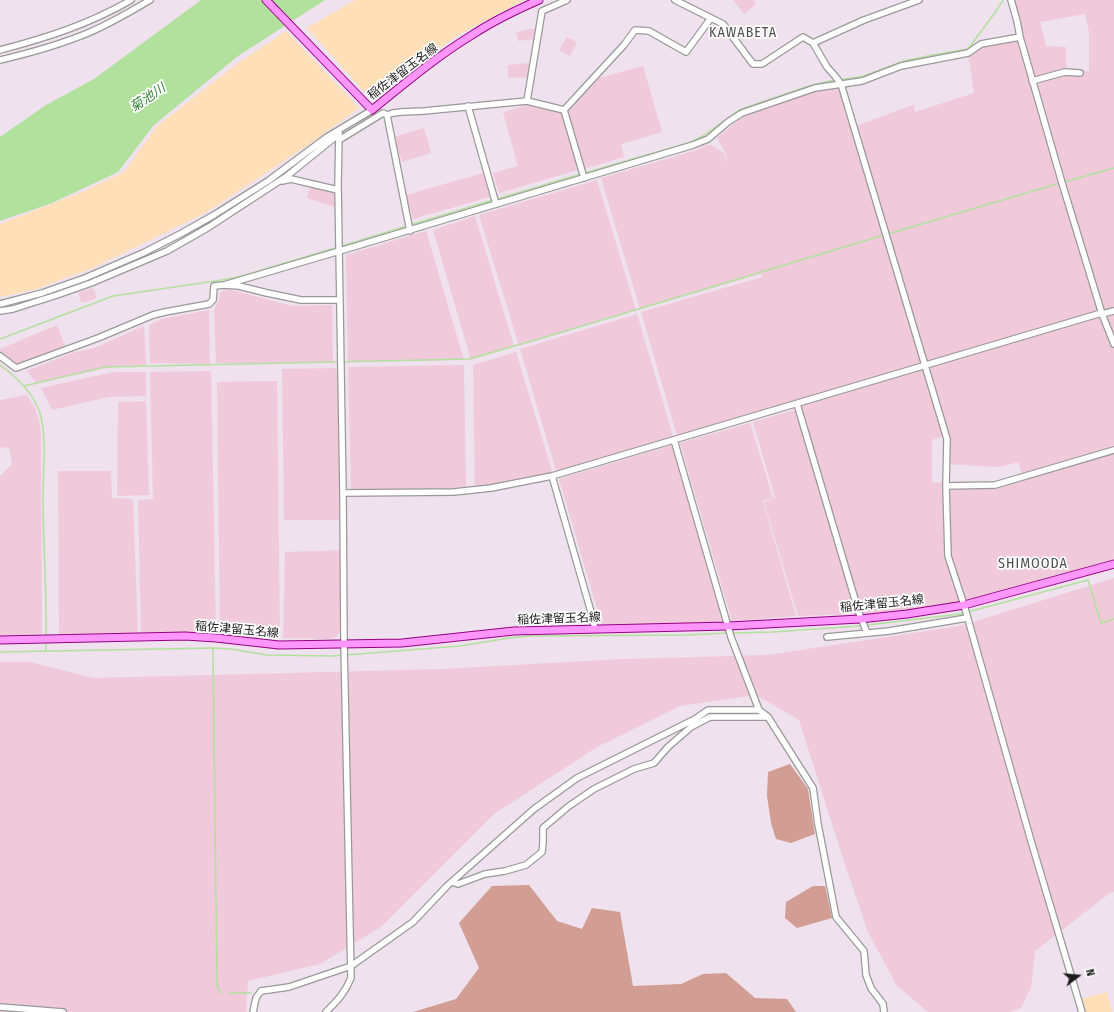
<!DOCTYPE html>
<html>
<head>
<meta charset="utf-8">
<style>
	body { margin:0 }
	#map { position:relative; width:1114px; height:1012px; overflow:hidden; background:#efe1ed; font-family:"Fira Sans Condensed",sans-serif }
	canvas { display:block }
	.north { position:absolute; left:1058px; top:956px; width:40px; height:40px; -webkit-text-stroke:3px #fff; paint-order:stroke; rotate:74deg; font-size:11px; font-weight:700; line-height:16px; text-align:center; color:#1c1c1c }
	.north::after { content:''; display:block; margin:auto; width:14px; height:18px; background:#1c1c1c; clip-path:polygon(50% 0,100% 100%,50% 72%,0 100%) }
</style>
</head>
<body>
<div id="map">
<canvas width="1114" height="1012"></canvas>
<div class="north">N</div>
</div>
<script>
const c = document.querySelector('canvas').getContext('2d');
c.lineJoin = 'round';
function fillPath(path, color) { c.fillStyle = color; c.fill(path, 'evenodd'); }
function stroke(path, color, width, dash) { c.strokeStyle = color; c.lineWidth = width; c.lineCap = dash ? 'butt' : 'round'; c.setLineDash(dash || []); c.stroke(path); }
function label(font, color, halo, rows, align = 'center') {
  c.font = font + ' "Fira Sans Condensed","Noto Sans JP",sans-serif'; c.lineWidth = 3.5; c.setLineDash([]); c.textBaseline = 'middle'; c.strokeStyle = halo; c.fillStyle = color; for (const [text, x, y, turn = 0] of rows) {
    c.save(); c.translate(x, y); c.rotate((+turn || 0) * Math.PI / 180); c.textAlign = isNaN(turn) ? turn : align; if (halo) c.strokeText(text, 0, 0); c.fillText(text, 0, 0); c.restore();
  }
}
fillPath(new Path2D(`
	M 733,0 L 753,0 L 756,4 L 744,14 Z
	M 1011,0 L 1114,0 L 1114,311 L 1102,314 L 1114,344 L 1114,564 L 964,605 L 860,619 L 859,614 L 798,616 L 764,502 L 775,498 L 753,422 L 798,409 L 797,404 L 678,439 L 641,312 L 762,277 L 761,274 L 640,309 L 601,178 L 697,150 L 707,145 L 713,146 L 724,153 L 729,167 L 725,152 L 717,138 L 741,118 L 815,88 L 841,86 L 853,127 L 913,105 L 915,112 L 974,93 L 968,53 L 981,44 L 1020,37 ZM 1085,14 L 1089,32 L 1089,71 L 1066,70 L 1066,47 L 1046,46 L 1040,22 ZM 1062,183 L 1083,254 L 1059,184 ZM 946,435 L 946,464 L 1000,467 L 1018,462 L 1023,477 L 995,485 L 946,486 L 946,482 L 932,483 L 932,440 Z
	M 536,28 L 535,39 L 518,41 L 516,32 Z
	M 567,37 L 577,42 L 570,56 L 559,50 Z
	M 531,63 L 529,77 L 508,78 L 508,65 Z
	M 643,66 L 662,132 L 621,144 L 624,157 L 584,169 L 567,111 L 599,78 Z
	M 528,105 L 561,112 L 578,170 L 499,193 L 493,173 L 518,166 L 503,112 Z
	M 424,128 L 431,153 L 402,162 L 394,137 Z
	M 483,173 L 490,197 L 413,219 L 406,195 Z
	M 597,180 L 636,310 L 519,346 L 479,215 Z
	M 311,185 L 335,191 L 335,207 L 307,198 Z
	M 475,216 L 514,346 L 471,360 L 433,230 Z
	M 426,231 L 464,360 L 348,362 L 346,255 Z
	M 91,288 L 94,290 L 97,298 L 82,303 L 78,293 Z
	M 228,289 L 292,306 L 332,305 L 333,363 L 216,363 L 214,310 L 219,300 L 220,292 Z
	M 209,310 L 210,364 L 150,363 L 149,325 L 162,319 Z
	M 637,314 L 674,439 L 557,474 L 520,349 Z
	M 1114,314 L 1114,334 L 1107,317 Z
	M 57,325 L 66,349 L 20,368 L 0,352 L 0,349 Z
	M 144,326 L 146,365 L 115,366 L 36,383 L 27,371 L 72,353 L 94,348 Z
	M 516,352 L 553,474 L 475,492 L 473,365 Z
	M 464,365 L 466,490 L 351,490 L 348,367 Z
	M 340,368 L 343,520 L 284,520 L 282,369 Z
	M 211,371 L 216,634 L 141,635 L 138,500 L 153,499 L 150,372 Z
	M 113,372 L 146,372 L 146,396 L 109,397 L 52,410 L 41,388 Z
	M 277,381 L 280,639 L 220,636 L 217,382 Z
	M 27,395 L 35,408 L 39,420 L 41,434 L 42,634 L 0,636 L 0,476 L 12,464 L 9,447 L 0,448 L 0,400 Z
	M 146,401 L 149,495 L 117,496 L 118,402 Z
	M 750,423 L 773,498 L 763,501 L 796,616 L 732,621 L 680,443 Z
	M 675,444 L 727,622 L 602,626 L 559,479 Z
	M 58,471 L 111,471 L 112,498 L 133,499 L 138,635 L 59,637 Z
	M 342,550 L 341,629 L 337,636 L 334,638 L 328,639 L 283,638 L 285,552 Z
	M 1114,578 L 1114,892 L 1110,893 L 1035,951 L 1031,987 L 1021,1008 L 1009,1012 L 928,1012 L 897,986 L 868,932 L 845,865 L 799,720 L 756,695 L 680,706 L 597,747 L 494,814 L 381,927 L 320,964 L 248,981 L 246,1012 L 0,1012 L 0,662 L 31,662 L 93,678 L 443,669 L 622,659 L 767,655 L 960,626 Z`), '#f0cadb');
fillPath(new Path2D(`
	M 790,764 L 808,789 L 815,834 L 791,843 L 776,839 L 771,823 L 767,796 L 768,772 Z
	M 529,885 L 557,921 L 582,929 L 592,908 L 620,912 L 633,986 L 681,984 L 703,974 L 726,973 L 755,998 L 787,999 L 796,1012 L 413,1012 L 456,999 L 479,968 L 459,923 L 492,886 Z
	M 813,886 L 825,886 L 832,918 L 797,928 L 785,918 L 786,902 Z`), '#d29d92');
fillPath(new Path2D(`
	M 355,0 L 524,0 L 457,36 L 369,97 L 307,28 Z
	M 286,31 L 359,108 L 311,143 L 207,212 L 97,266 L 37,289 L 0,297 L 0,224 L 82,192 L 124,172 L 157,126 L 238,63 Z
	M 1107,992 L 1112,1012 L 1083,1012 L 1079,1000 Z`), '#fedfb8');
fillPath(new Path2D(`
	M 201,0 L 325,0 L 238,56 L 154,125 L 118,172 L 52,203 L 0,221 L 0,137 L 46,105 L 94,79 Z`), '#b1e19d');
stroke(new Path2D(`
	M 840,80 L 864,76 L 904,61 L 933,55 L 968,49 L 994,14 L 1003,0
	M 585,173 L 691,142 L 703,136 L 739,110 L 809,86 L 821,83 L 836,80
	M 1064,182 L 1114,168
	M 497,199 L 581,174
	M 410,225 L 493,200
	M 888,234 L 1060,183
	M 342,246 L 407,226
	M 0,339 L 113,296 L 222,280 L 242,276 L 338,247
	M 0,365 C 17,377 33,393 40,413 C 47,438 43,471 43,498 C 43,544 47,591 46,637
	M 24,386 L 105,367 L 469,359 L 549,336 L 884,235
	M 868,625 L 960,614 L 1088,580 L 1101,623 L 1114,619
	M 732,633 L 773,632 L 859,626
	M 46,641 L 46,651
	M 213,648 L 217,984 L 219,991 L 222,993
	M 0,652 L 213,648 L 231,649 L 267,655 L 333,656 L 460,646 L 509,638 L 530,636 L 687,635 L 728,633
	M 229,993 L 251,993`), '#b1e19d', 1.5);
const minor = new Path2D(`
	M 675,0 L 723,24 L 753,64 L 762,64 L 803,37 L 813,43 L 827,67 L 835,76 L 841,84 L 947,439 L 946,486 L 948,556 L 964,605 L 1031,841 L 1082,1012
	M 1011,0 L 1017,21 L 1020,37 L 1062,183 L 1102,314 L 1114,344
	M 813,43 L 864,20 L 919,0
	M 0,50 C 46,38 90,24 131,0
	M 0,60 C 30,53 59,45 88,33 C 109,24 130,12 150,0
	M 1032,81 L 1065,72 L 1080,73
	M 527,101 L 542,11 L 567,0
	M 468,106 L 496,204
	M 564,110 L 624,45 L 635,30 L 649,31 L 686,52 L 711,18
	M 564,110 L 584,178
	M 387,115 L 410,231
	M 339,140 L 383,113 L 387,115 L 393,113 L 401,112 L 424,111 L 527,101 L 564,110
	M 282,181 L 291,179 L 338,190
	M 224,285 L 343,250 L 693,145 L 708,139 L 728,122 L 742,113 L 815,88 L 862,81 L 901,66 L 968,53 L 981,44 L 1020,37
	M 0,304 L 42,293 L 85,278 L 143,253 L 182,233 L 214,215 L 268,181 L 327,137 L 372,110
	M 0,311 L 13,309 L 57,295 L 91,283 L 167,251 L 209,227 L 287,176 L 339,134
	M 0,356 L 16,368 L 98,338 L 153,315 L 165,312 L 209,304 L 213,300 L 214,286 L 224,285 L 239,286 L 267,293 L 301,300 L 340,300
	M 797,404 L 859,613 L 867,633
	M 674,440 L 731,637 L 759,710 L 768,717 L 813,788 L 818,824 L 836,917 L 864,951 L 866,975 L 871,988 L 883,1004 L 884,1012
	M 552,476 L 591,612 L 595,629
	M 946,486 L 995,485 L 1114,450
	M 343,493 L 454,492 L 491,488 L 552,476 L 1098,314 L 1102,314 L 1114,311
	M 827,637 L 889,631 L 967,618
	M 452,882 L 458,884 L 485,874 L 505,871 L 526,865 L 542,852 L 543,842 L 543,828 L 569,806 L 594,789 L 634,769 L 654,763 L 668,747 L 691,727 L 710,717 L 767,717
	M 0,1007 L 63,1012
	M 253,1012 L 256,998 L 261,991 L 289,987 L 351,966 L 413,922 L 447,886 L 534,809 L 577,778 L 695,719 L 708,710 L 759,710
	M 326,1012 C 337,1001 345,993 351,978 L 344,644 L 343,493 L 338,185 L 339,131`);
const major = new Path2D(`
	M 266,0 L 372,110 C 404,84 436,57 472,35 C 493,21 516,10 539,0
	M 0,640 L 185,636 L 216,638 L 279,645 L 402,643 L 514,631 L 729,626 L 860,619 L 907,614 L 964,605 L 1114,564`);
stroke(minor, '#999', 8);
stroke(major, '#950080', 9);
stroke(minor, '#fff', 5.5);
stroke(major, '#ff96fb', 7);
label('12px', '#1c1c1c', '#fff', [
	["稲佐津留玉名線",403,72,-37],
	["稲佐津留玉名線",882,604,-6],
	["稲佐津留玉名線",559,619,-2],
	["稲佐津留玉名線",237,630,5]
]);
label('italic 13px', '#358333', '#fff', [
	["菊池川",148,98,-34]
]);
c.letterSpacing = '1px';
label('14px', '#4f4f4f', '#fff', [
	["KAWABETA",743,33],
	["SHIMOODA",1033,564]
]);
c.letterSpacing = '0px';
</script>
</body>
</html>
